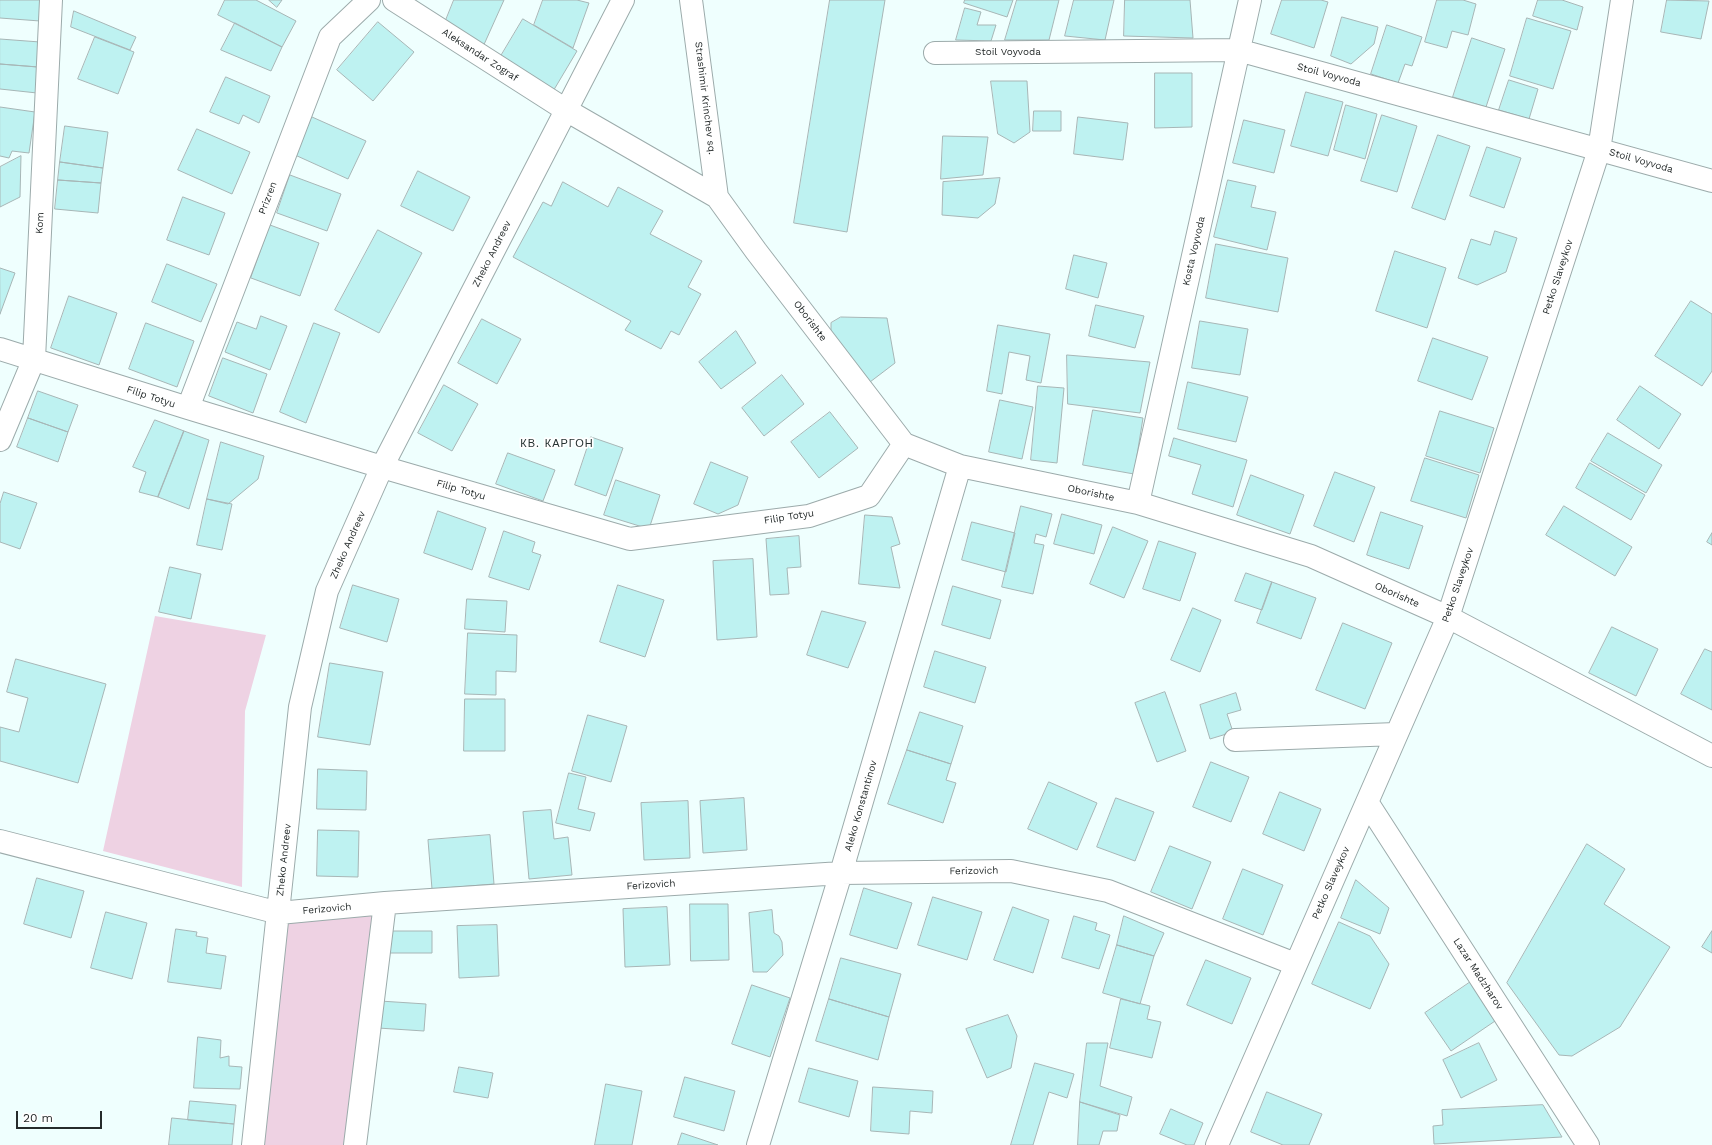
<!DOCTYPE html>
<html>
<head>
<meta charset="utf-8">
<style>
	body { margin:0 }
	#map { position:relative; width:1712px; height:1145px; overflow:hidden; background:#effffe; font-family:"Work Sans",sans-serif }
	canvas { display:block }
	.scale { position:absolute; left:16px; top:1111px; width:86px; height:18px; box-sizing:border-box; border:2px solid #252b2b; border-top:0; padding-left:5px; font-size:12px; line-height:14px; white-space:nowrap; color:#252b2b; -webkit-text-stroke:3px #fff; paint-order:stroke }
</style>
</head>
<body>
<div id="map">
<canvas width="1712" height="1145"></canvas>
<div class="scale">20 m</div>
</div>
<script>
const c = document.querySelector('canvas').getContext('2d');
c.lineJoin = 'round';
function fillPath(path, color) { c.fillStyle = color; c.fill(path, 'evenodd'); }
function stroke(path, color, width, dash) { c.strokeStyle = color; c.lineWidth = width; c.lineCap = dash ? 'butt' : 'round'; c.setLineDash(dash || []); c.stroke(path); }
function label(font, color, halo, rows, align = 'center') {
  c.font = font + ' "Work Sans",sans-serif'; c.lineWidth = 3.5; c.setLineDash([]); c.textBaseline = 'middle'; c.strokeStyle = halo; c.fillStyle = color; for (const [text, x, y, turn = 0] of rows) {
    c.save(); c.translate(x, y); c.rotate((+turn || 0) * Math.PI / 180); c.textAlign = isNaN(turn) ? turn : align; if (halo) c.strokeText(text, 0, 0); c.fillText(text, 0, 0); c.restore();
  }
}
fillPath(new Path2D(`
	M 155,616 L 266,635 L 245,711 L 242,887 L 103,851 Z
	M 385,903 L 355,1145 L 253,1145 L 279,913 Z`), '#eed2e3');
const building = new Path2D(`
	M 0,0 L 42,0 L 40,21 L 0,18 Z
	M 225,0 L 256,0 L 296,21 L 282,47 L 218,15 Z
	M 269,0 L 282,0 L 277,7 Z
	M 454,0 L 504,0 L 482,49 L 446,20 Z
	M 543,0 L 577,0 L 589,3 L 573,48 L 534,25 Z
	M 830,0 L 885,0 L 847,232 L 794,223 Z
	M 965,0 L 1013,0 L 1007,17 L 964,3 Z
	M 1017,0 L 1059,0 L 1049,40 L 1005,40 Z
	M 1074,0 L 1114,0 L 1105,40 L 1065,36 Z
	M 1125,0 L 1190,0 L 1193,38 L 1124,36 Z
	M 1282,0 L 1321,0 L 1328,2 L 1314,48 L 1271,34 Z
	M 1437,0 L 1463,0 L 1476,4 L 1468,35 L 1452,31 L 1447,48 L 1425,42 Z
	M 1538,0 L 1562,0 L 1583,7 L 1577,30 L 1533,16 Z
	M 1667,0 L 1709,1 L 1701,39 L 1661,32 Z
	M 965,8 L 981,12 L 977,25 L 996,25 L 991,41 L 956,40 Z
	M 74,11 L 136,37 L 130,50 L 71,27 Z
	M 1342,17 L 1378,27 L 1374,44 L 1351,64 L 1331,56 Z
	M 1527,18 L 1571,31 L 1553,89 L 1510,76 Z
	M 523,19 L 577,51 L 552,93 L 498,61 Z
	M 378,22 L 414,52 L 373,101 L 337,70 Z
	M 235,23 L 282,47 L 271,71 L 221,50 Z
	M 1387,25 L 1422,37 L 1412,66 L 1405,64 L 1398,83 L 1371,74 Z
	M 95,37 L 134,52 L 118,94 L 78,79 Z
	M 1472,38 L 1505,49 L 1486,107 L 1453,97 Z
	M 0,39 L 40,42 L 38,67 L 0,64 Z
	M 0,64 L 38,67 L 37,93 L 0,89 Z
	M 1155,73 L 1192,73 L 1192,127 L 1155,128 Z
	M 226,77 L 270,96 L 259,123 L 243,115 L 239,124 L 210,112 Z
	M 1509,80 L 1538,89 L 1529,119 L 1499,110 Z
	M 991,81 L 1027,81 L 1030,132 L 1014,143 L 998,134 Z
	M 1306,92 L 1343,102 L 1328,156 L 1291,146 Z
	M 1346,105 L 1377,114 L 1365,159 L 1334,150 Z
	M 0,107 L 35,112 L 29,153 L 12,151 L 9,158 L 0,156 Z
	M 1034,111 L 1061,111 L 1061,131 L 1033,131 Z
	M 1382,115 L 1417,126 L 1397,192 L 1361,181 Z
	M 312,117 L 366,141 L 348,179 L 295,155 Z
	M 1078,117 L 1128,123 L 1123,160 L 1074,154 Z
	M 1244,120 L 1285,130 L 1274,173 L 1233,163 Z
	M 65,126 L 108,132 L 103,168 L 60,162 Z
	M 197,129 L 250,152 L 232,194 L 178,170 Z
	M 1438,135 L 1470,146 L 1445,220 L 1412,208 Z
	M 943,136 L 988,137 L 983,175 L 941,179 Z
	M 1487,147 L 1521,158 L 1504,208 L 1470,196 Z
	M 21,156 L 20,197 L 0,207 L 0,167 Z
	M 60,162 L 103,168 L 101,183 L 58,180 Z
	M 418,171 L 470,197 L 453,231 L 401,206 Z
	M 290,175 L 341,194 L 327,231 L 277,213 Z
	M 1000,178 L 995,204 L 978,218 L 942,215 L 943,182 Z
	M 58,180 L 101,183 L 98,213 L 55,209 Z
	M 1228,180 L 1256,186 L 1251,207 L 1276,212 L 1267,250 L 1214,237 Z
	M 563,182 L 608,207 L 618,187 L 663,211 L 650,234 L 702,261 L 688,287 L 701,294 L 679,335 L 671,331 L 661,349 L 625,330 L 631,321 L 513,257 L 543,202 L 551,206 Z
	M 183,197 L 225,213 L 209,255 L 167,240 Z
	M 270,225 L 319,243 L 300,296 L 251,278 Z
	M 378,230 L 422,253 L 379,333 L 335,310 Z
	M 1495,231 L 1517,238 L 1506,272 L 1477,285 L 1458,278 L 1471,239 L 1490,245 Z
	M 1216,244 L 1288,258 L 1278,312 L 1206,298 Z
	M 1395,251 L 1446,268 L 1427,328 L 1376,311 Z
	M 1074,255 L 1107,263 L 1098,298 L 1066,289 Z
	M 167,264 L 217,284 L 201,322 L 152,302 Z
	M 0,268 L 15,273 L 0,314 Z
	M 69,296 L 117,313 L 99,365 L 51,348 Z
	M 1691,301 L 1712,314 L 1712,371 L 1702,386 L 1655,356 Z
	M 1096,305 L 1144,316 L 1135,348 L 1089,336 Z
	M 261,316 L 287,326 L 270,370 L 225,352 L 237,322 L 256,329 Z
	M 841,317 L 887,318 L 895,363 L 870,382 L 831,332 L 831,323 Z
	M 482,319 L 521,339 L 497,384 L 458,363 Z
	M 1200,321 L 1248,329 L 1240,375 L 1192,368 Z
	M 146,323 L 194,341 L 177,387 L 129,369 Z
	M 314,323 L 340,333 L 306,423 L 280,412 Z
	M 998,325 L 1050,334 L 1041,383 L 1026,380 L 1030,356 L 1009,352 L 1002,394 L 987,391 Z
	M 736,331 L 756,363 L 721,389 L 699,362 Z
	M 1433,338 L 1488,357 L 1472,400 L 1418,381 Z
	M 1067,355 L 1150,362 L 1140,413 L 1068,404 Z
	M 223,358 L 267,374 L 253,413 L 209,396 Z
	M 782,375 L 804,404 L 764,436 L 742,408 Z
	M 1188,382 L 1248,397 L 1236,442 L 1178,429 Z
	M 444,385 L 478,404 L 452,451 L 418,433 Z
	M 1038,386 L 1064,388 L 1057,463 L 1031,460 Z
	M 1640,386 L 1681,414 L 1659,449 L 1617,420 Z
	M 38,391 L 78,405 L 68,432 L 28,418 Z
	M 1000,400 L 1033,407 L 1022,459 L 989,452 Z
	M 1093,410 L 1143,418 L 1134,474 L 1083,465 Z
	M 1440,411 L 1494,428 L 1480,473 L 1426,456 Z
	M 830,412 L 858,448 L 819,478 L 791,442 Z
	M 28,418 L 68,432 L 58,462 L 17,447 Z
	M 155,420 L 184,431 L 158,497 L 139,492 L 146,472 L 133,467 Z
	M 184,431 L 209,440 L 189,509 L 158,497 Z
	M 1608,433 L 1662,465 L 1646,493 L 1591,461 Z
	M 591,437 L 623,448 L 606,496 L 575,485 Z
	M 1174,438 L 1247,460 L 1233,507 L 1192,494 L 1201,465 L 1169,456 Z
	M 221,442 L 264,456 L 258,479 L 228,504 L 207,499 Z
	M 508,453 L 555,470 L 543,501 L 496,484 Z
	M 1425,458 L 1479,475 L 1466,518 L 1411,501 Z
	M 711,462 L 748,477 L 738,505 L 718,514 L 694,504 Z
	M 1590,463 L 1645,495 L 1631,520 L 1576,488 Z
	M 1335,472 L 1375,487 L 1354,542 L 1314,526 Z
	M 1251,475 L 1304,495 L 1290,534 L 1237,515 Z
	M 616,480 L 660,495 L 649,529 L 604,515 Z
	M 4,492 L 37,503 L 20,549 L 0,542 L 0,504 Z
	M 207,499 L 232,504 L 222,550 L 197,545 Z
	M 1021,506 L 1052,514 L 1046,537 L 1036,534 L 1034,543 L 1044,545 L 1033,594 L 1002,587 Z
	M 1564,506 L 1632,547 L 1615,576 L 1546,535 Z
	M 438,511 L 486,528 L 472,570 L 424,553 Z
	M 1381,512 L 1423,526 L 1409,569 L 1367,555 Z
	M 1062,514 L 1102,525 L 1094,554 L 1054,544 Z
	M 865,515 L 892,517 L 900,544 L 891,547 L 900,588 L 859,584 Z
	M 972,522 L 1015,533 L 1006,572 L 962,560 Z
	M 1113,527 L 1148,541 L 1124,598 L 1090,584 Z
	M 504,531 L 535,542 L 532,552 L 541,555 L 529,590 L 489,577 Z
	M 1712,533 L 1712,545 L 1707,542 Z
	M 799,536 L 801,567 L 787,568 L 789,594 L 770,595 L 766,539 Z
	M 1159,541 L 1196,553 L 1180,601 L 1143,589 Z
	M 753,559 L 757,637 L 717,640 L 713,561 Z
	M 170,567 L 201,574 L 191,619 L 159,612 Z
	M 1246,573 L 1272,582 L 1262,610 L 1235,601 Z
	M 1272,582 L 1316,598 L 1301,639 L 1257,623 Z
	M 353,585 L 399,599 L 387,642 L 340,628 Z
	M 618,585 L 664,600 L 645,657 L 600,642 Z
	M 953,586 L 1001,600 L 990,639 L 942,625 Z
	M 467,599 L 507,601 L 505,632 L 465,629 Z
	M 1193,608 L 1221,620 L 1200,672 L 1171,660 Z
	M 822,611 L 866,622 L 848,668 L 807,655 Z
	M 1343,623 L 1392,643 L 1365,709 L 1316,690 Z
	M 1612,627 L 1658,649 L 1636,696 L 1589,673 Z
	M 468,633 L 517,635 L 516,672 L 496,671 L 496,695 L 465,694 Z
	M 1705,649 L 1712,652 L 1712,710 L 1681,694 Z
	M 935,651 L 986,667 L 975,703 L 924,687 Z
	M 16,659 L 106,684 L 78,783 L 0,761 L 0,727 L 19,732 L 28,698 L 7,692 Z
	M 330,663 L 383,672 L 370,745 L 318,737 Z
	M 1165,692 L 1186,751 L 1157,762 L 1135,703 Z
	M 1236,693 L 1241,710 L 1227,714 L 1233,732 L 1210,739 L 1200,705 Z
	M 465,699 L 505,699 L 505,751 L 464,751 Z
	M 920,712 L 963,726 L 951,764 L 907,750 Z
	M 588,715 L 627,726 L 611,782 L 572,771 Z
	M 907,750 L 951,764 L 946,780 L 956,783 L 943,823 L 888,804 Z
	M 1211,762 L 1249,777 L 1231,822 L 1193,807 Z
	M 318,769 L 367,771 L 366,810 L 317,809 Z
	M 569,773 L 586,777 L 578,809 L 595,813 L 590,831 L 556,823 Z
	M 1049,782 L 1097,803 L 1077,850 L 1028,829 Z
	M 1280,792 L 1321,809 L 1304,851 L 1263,834 Z
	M 744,798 L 747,850 L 703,853 L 700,801 Z
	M 1116,798 L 1154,812 L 1135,861 L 1097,847 Z
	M 688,801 L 690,858 L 644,860 L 641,803 Z
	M 551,810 L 554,839 L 568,837 L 572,875 L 529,879 L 523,812 Z
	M 318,830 L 359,831 L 358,877 L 317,876 Z
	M 490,835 L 494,884 L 432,889 L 428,840 Z
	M 1587,844 L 1625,869 L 1604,904 L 1670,947 L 1620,1027 L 1572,1056 L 1559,1055 L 1507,983 Z
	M 1170,846 L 1211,862 L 1192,909 L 1151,892 Z
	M 1243,869 L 1283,885 L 1263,935 L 1223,919 Z
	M 37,878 L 84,891 L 71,938 L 24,924 Z
	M 1356,880 L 1389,908 L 1380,934 L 1341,918 Z
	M 864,888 L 912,903 L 897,949 L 850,935 Z
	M 933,897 L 982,912 L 967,960 L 918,945 Z
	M 690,904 L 728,904 L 729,960 L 691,961 Z
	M 667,907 L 670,965 L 625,967 L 623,909 Z
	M 1013,907 L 1049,920 L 1033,973 L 994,960 Z
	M 772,910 L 774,933 L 779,936 L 782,942 L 783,955 L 767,972 L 753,972 L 749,913 Z
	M 106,912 L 147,923 L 132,979 L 91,968 Z
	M 1074,916 L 1097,923 L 1095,930 L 1110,935 L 1099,969 L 1062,958 Z
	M 1124,916 L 1164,933 L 1154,956 L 1117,945 Z
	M 1339,922 L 1370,936 L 1389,964 L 1370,1009 L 1312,984 Z
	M 497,925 L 499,976 L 459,978 L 457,926 Z
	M 176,929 L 197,932 L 196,936 L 208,938 L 206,953 L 226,956 L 221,989 L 168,982 Z
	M 385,931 L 432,931 L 432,953 L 385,953 Z
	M 1712,931 L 1712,953 L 1702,947 Z
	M 1117,945 L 1154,956 L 1140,1004 L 1103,993 Z
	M 841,958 L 901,974 L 889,1017 L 829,999 Z
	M 1206,960 L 1251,978 L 1232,1024 L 1187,1005 Z
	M 1472,981 L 1498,1019 L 1451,1051 L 1425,1013 Z
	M 752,985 L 790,998 L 770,1057 L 732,1044 Z
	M 829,999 L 889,1017 L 878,1060 L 816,1041 Z
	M 1121,999 L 1150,1006 L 1147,1019 L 1161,1022 L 1152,1058 L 1110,1048 Z
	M 380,1001 L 426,1004 L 424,1031 L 378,1028 Z
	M 1008,1015 L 1017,1036 L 1011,1068 L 987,1078 L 966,1029 Z
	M 198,1037 L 221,1040 L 220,1058 L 229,1056 L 229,1066 L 242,1067 L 240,1089 L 194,1088 Z
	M 1087,1043 L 1108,1043 L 1100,1086 L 1132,1097 L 1127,1116 L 1080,1102 Z
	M 1479,1043 L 1497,1080 L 1461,1098 L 1443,1060 Z
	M 1035,1063 L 1074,1074 L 1067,1098 L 1049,1092 L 1033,1145 L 1011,1145 Z
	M 459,1067 L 493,1073 L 488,1098 L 454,1092 Z
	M 809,1068 L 858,1081 L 849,1117 L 799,1102 Z
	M 685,1077 L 735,1091 L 724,1131 L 674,1117 Z
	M 606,1084 L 642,1091 L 632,1145 L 595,1145 Z
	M 873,1087 L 933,1091 L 932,1113 L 910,1111 L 909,1134 L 871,1131 Z
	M 1267,1092 L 1322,1114 L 1309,1145 L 1283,1145 L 1251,1132 Z
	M 190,1101 L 236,1105 L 234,1124 L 188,1120 Z
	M 1080,1102 L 1120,1115 L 1117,1131 L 1103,1131 L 1099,1145 L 1078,1145 Z
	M 1543,1105 L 1562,1137 L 1434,1144 L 1433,1126 L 1443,1125 L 1442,1110 Z
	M 1171,1109 L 1203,1123 L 1194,1145 L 1187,1145 L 1160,1134 Z
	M 172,1118 L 234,1124 L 232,1145 L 169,1145 Z
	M 682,1133 L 718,1145 L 678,1145 Z`);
fillPath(building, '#bef2f1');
stroke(building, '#a7b6b6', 1);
const minor = new Path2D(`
	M 394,0 L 566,110 L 717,197 L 756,251 L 904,444 L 960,466 L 1138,503 L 1311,556 L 1448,617 L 1712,756
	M 691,0 L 717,197
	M 935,53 L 1238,50 L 1712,181
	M 0,349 L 188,408 L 382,467 L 630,539 L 809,516 L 869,496 L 904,444
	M 188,408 L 330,37 L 369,0
	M 0,440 L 34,359 L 51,0
	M 1138,503 L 1250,0
	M 1235,740 L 1396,734
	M 1367,802 L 1588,1145
	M 0,841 L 279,913 L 385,903 L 841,873 L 1011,871 L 1108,891 L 1295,964
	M 253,1145 L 300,707 L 327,591 L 382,467 L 623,0
	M 355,1145 L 385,903
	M 758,1145 L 841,873 L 960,466
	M 1217,1145 L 1448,617 L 1599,150 L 1622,0`);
stroke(minor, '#9cabab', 24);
stroke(minor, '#fff', 22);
label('10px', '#252b2b', '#fff', [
	["Stoil Voyvoda",1008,52],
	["Aleksandar Zograf",480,55,33],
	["Stoil Voyvoda",1329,75,15],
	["Strashimir Krinchev sq.",705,98,83],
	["Stoil Voyvoda",1641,161,16],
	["Prizren",268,198,-69],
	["Kom",40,223,-87],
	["Kosta Voyvoda",1194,251,-77],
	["Zheko Andreev",492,254,-63],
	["Petko Slaveykov",1558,277,-72],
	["Oborishte",810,321,53],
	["Filip Totyu",151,397,18],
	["Filip Totyu",461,490,16],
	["Oborishte",1091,493,12],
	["Filip Totyu",789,517,-9],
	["Zheko Andreev",348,545,-66],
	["Petko Slaveykov",1458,585,-71],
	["Oborishte",1397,595,24],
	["Aleko Konstantinov",861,806,-74],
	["Zheko Andreev",284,860,-84],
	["Ferizovich",974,871,-1],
	["Petko Slaveykov",1331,883,-66],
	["Ferizovich",651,885,-4],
	["Ferizovich",327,909,-5],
	["Lazar Madzharov",1478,974,57]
]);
c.letterSpacing = '1px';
label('11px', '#263232', '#fff', [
	["КВ. КАРГОН",557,444]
]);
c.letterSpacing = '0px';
</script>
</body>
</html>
